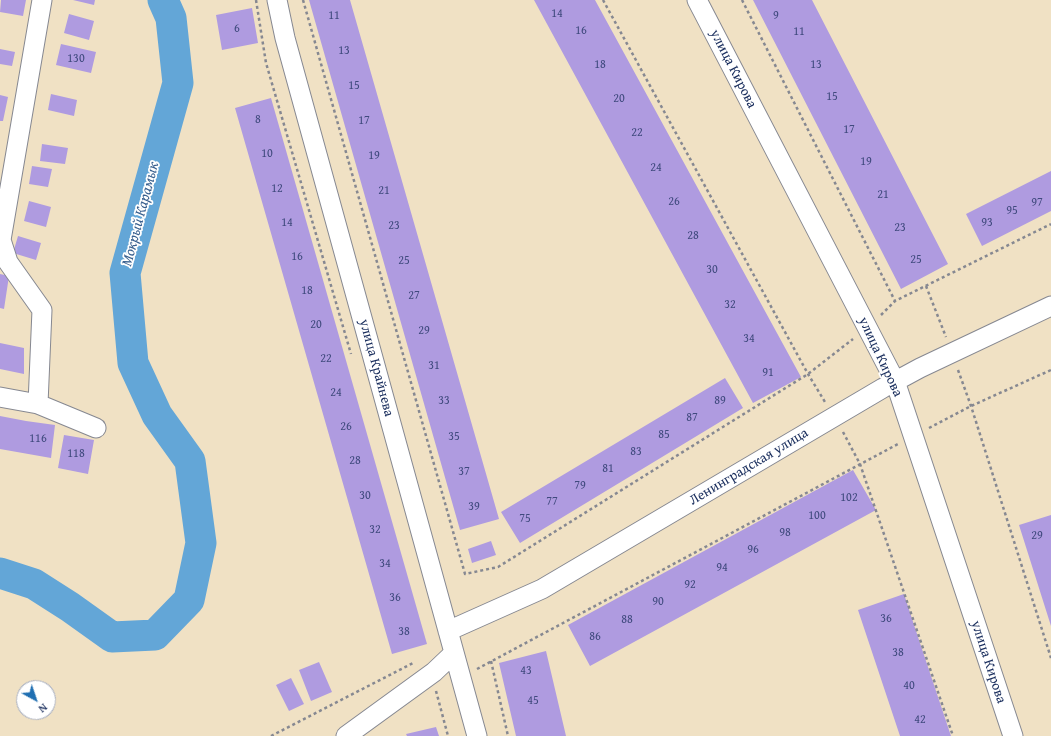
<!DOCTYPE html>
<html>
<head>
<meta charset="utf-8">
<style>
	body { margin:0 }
	#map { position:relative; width:1051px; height:736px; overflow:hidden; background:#f0e1c4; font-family:"Gentium Book Plus",serif }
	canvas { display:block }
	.north { position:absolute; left:16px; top:680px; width:40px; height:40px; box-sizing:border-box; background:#fff; border:1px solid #a4acbf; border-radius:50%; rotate:140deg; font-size:11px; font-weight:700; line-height:16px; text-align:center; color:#1b2f5e }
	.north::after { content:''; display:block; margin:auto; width:14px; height:18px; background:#1f6fb2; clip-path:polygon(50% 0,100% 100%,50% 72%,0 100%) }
</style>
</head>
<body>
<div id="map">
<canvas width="1051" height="736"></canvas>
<div class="north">N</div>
</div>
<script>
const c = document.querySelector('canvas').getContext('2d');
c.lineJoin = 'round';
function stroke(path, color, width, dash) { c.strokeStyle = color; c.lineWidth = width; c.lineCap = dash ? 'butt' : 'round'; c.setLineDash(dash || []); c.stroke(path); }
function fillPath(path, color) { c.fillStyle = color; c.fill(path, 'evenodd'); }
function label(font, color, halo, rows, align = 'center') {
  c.font = font + ' "Gentium Book Plus",serif'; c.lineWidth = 3.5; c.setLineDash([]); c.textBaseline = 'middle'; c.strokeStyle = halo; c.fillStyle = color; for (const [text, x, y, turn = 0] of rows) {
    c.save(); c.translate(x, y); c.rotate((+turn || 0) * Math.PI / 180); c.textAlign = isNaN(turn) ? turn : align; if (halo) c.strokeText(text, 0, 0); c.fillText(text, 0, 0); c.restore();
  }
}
stroke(new Path2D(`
	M 0,573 L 34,584 L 70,607 L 112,637 L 155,635 L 189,600 L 201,543 L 190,461 L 157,415 L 133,363 L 125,273 L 178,83 L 171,18 L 163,0`), '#63a6d7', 31);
fillPath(new Path2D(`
	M 1,0 L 26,0 L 23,16 L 0,12 Z
	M 73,0 L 95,0 L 94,5 Z
	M 309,0 L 350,0 L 499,519 L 460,530 Z
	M 534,0 L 595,0 L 801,377 L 753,403 Z
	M 753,0 L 812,0 L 948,264 L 901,289 Z
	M 252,8 L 258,43 L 222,50 L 216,15 Z
	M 69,14 L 94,21 L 89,40 L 64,33 Z
	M 61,44 L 96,52 L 91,73 L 56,65 Z
	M 0,49 L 15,52 L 12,66 L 0,64 Z
	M 51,94 L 77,100 L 74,116 L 48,110 Z
	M 0,95 L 8,97 L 3,121 L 0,121 Z
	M 271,98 L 427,644 L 392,654 L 235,108 Z
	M 42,144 L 68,148 L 65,164 L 40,161 Z
	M 32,166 L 52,169 L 48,187 L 29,184 Z
	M 1051,171 L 1051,211 L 982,246 L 966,214 Z
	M 29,201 L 51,207 L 46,227 L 24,221 Z
	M 18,236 L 41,243 L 36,260 L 13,253 Z
	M 0,274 L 9,276 L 4,309 L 0,308 Z
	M 0,343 L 24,348 L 24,374 L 0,369 Z
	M 725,378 L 743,408 L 520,543 L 501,512 Z
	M 0,416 L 26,421 L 55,425 L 51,458 L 0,449 Z
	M 64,435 L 94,440 L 88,474 L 58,468 Z
	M 853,470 L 876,510 L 590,666 L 568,625 Z
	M 1051,515 L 1051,626 L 1019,525 Z
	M 491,541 L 496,555 L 472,563 L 468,549 Z
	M 904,594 L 915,628 L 951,736 L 900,736 L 858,610 Z
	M 546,651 L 566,736 L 516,736 L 499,663 Z
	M 319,662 L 332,692 L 311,701 L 299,670 Z
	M 291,678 L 304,704 L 289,711 L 276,685 Z
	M 436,727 L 439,736 L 407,736 L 406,734 Z`), '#af9be0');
const minor = new Path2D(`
	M 277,0 L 285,38 L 477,736
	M 697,0 L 895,381 L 1013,736
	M 0,397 L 38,404 L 96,428
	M 38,404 L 42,310 L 8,262 L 1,240 L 42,0
	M 448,631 L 542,589 L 883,388 L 920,368 L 1051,306
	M 346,736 L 434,672 L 454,653`);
stroke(minor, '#868891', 21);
stroke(new Path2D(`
	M 256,0 L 266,63 L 351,354
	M 303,0 L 465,574 L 498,567 L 808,374 L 853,339
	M 603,0 L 808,374 L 825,402
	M 742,0 L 895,301
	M 926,286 L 946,337
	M 881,315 L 895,301 L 1051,224
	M 958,370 L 971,406 L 1051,658
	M 929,428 L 971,406 L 1051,370
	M 843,432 L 860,464 L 953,736
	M 491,661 L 508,736
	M 477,669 L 898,444
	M 436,691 L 448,736
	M 271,736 L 413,663`), '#868891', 2.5, [3, 3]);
stroke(minor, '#fff', 19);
label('12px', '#404a7e', null, [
	["14",557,14],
	["11",334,16],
	["9",776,16],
	["6",237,29],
	["16",581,31],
	["11",799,32],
	["13",344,51],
	["130",76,59],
	["18",600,65],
	["13",816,65],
	["15",354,86],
	["15",832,97],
	["20",619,99],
	["8",258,120],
	["17",364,121],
	["17",849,130],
	["22",637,133],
	["10",267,154],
	["19",374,156],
	["19",866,162],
	["24",656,168],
	["12",277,189],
	["21",384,191],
	["21",883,195],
	["26",674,202],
	["97",1037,203],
	["95",1012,211],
	["14",287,223],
	["93",987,223],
	["23",394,226],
	["23",900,228],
	["28",693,236],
	["16",297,257],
	["25",916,260],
	["25",404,261],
	["30",712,270],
	["18",307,291],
	["27",414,296],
	["32",730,305],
	["20",316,325],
	["29",424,331],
	["34",749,339],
	["22",326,359],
	["31",434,366],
	["91",768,373],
	["24",336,393],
	["33",444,401],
	["89",720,401],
	["87",692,418],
	["26",346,427],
	["85",664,435],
	["35",454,437],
	["116",38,439],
	["83",636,452],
	["118",76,454],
	["28",355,461],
	["81",608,469],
	["37",464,472],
	["79",580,486],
	["30",365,496],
	["102",849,498],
	["77",552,502],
	["39",474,507],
	["100",817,516],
	["75",525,519],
	["32",375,530],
	["98",785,533],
	["29",1037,536],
	["96",753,550],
	["34",385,564],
	["94",722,568],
	["92",690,585],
	["36",395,598],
	["90",658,602],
	["36",886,619],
	["88",627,620],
	["38",404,632],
	["86",595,637],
	["38",898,653],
	["43",526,671],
	["40",909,686],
	["45",533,701],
	["42",920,720]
]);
label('14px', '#1b2f5e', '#fff', [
	["улица Кирова",733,69,63],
	["улица Кирова",880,357,65],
	["улица Крайнева",376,368,75],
	["Ленинградская улица",749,467,-31],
	["улица Кирова",988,662,72]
]);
label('italic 15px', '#385f8e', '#fff', [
	["Мокрый Карамык",141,214,-75]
]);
</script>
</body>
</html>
